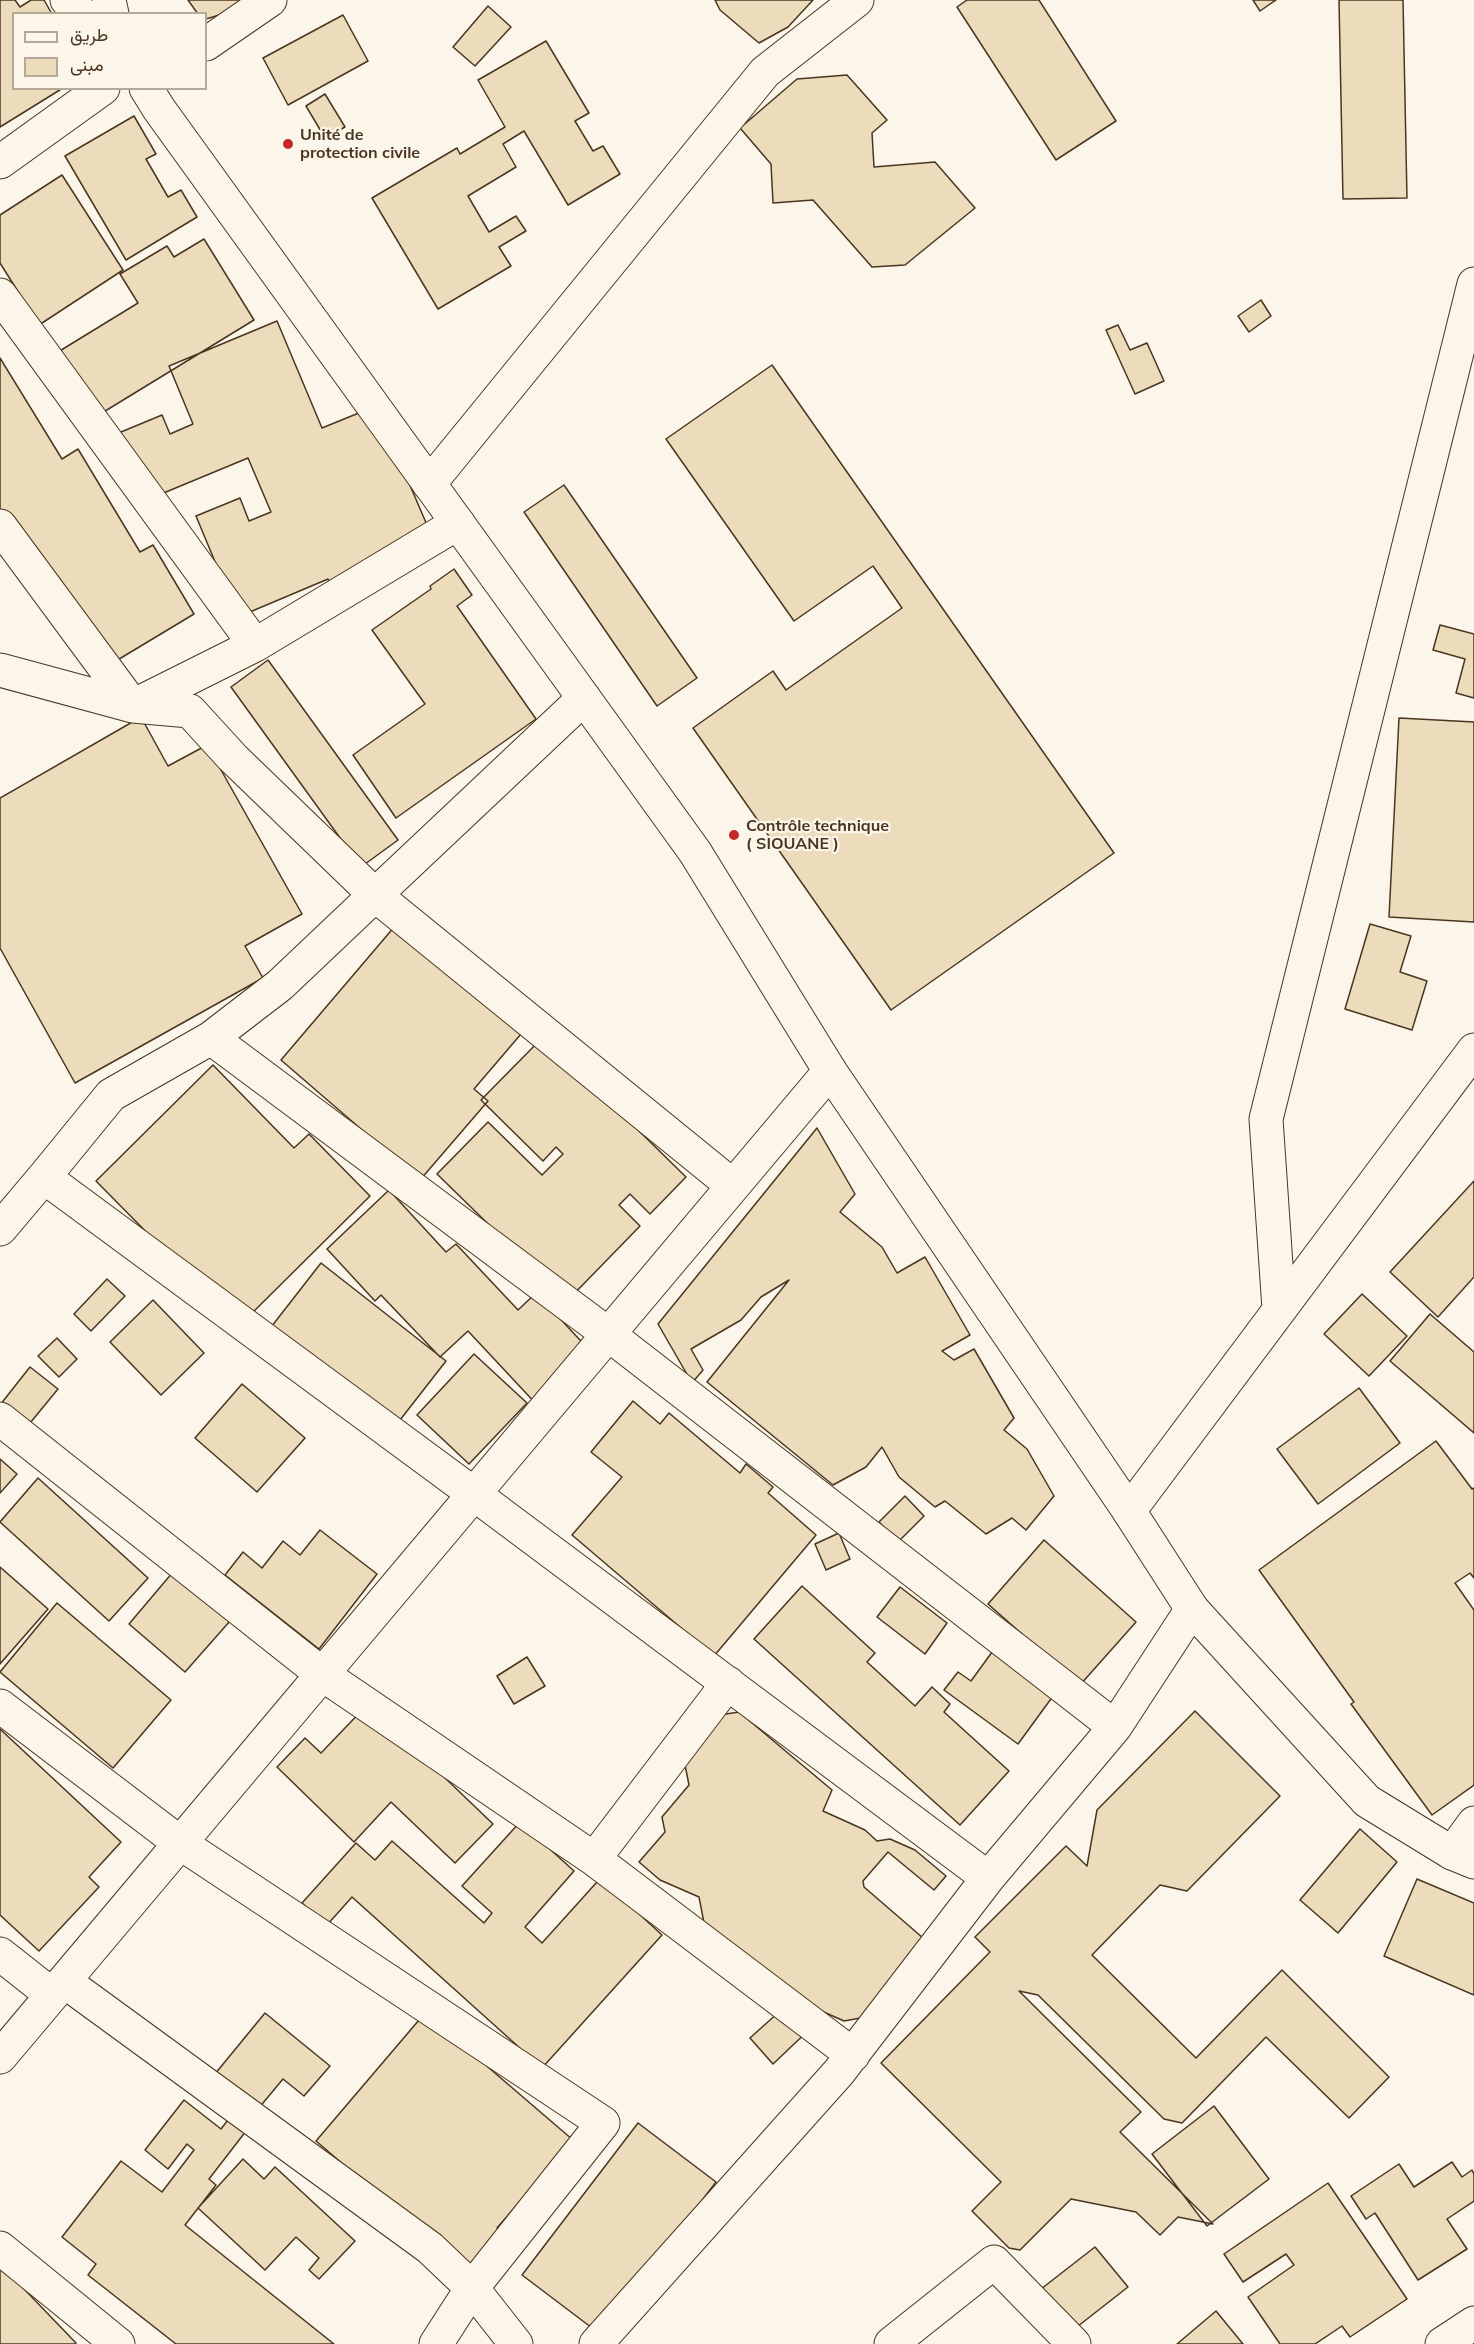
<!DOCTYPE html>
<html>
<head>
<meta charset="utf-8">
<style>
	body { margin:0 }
	#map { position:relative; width:1474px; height:2344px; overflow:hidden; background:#fbf6e9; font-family:Mulish,Vazirmatn,sans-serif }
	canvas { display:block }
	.legend { position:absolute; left:12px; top:12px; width:195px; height:78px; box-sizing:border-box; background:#fbf6e9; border:2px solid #b4a999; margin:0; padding:8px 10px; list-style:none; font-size:18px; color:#4a3520 }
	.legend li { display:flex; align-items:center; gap:12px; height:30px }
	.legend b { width:30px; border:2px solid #b4a999 }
</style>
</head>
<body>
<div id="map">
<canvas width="1474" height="2344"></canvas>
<ul class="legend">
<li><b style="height:8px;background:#fbf6e9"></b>طريق</li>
<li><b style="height:16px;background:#ecdcbc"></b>مبنى</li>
</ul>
</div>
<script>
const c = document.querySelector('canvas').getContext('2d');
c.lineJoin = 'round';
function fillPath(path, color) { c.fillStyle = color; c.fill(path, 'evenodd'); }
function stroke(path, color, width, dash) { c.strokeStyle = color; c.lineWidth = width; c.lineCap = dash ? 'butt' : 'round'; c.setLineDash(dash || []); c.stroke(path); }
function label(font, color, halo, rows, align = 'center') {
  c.font = font + ' Mulish,sans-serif'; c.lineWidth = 4.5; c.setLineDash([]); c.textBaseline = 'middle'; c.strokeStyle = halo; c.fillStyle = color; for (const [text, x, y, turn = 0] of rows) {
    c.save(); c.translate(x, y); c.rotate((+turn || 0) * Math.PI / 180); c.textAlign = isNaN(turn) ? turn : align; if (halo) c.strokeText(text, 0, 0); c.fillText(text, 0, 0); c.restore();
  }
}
const building = new Path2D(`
	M 0,0 L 15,0 L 20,7 L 31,0 L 44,0 L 52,14 L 14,14 L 14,88 L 63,88 L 0,127 Z
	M 188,0 L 250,0 L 236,10 L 206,19 L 206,14 L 198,14 Z
	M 715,0 L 813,0 L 788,27 L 759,43 L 720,10 Z
	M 967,0 L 1039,0 L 1116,121 L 1056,160 L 957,7 Z
	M 1253,0 L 1276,0 L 1260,11 Z
	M 1339,0 L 1403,0 L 1407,198 L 1343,199 Z
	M 488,6 L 511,27 L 475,66 L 453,47 Z
	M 343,15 L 368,61 L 288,105 L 263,58 Z
	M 546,41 L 589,113 L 575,121 L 593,151 L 603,146 L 620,174 L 568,205 L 524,131 L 503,144 L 516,167 L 468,196 L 489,232 L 516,216 L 526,231 L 499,247 L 511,266 L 438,309 L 372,198 L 457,148 L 460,154 L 505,127 L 478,80 Z
	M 847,75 L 887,120 L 872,133 L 874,167 L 935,162 L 975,208 L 905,265 L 872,267 L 813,200 L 773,203 L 771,164 L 740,128 L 797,79 Z
	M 325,94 L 345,127 L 325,138 L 306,106 Z
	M 134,116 L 156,154 L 146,159 L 168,197 L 181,190 L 197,217 L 126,260 L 65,156 Z
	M 62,175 L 123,270 L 39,325 L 0,263 L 0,215 Z
	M 204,239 L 254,320 L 97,416 L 58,352 L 138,303 L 120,274 L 167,246 L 174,257 Z
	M 1261,300 L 1271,316 L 1249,332 L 1238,316 Z
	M 277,321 L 322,428 L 376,406 L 436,546 L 332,589 L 328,579 L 238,617 L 196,516 L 240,498 L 249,521 L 271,512 L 248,458 L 137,504 L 109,437 L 162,415 L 170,434 L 193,424 L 169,366 Z
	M 1118,325 L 1130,350 L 1147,343 L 1164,381 L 1135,394 L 1106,330 Z
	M 0,358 L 62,459 L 78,449 L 140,552 L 153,545 L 194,614 L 91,676 L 0,526 Z
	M 772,365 L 1114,853 L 891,1010 L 693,728 L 773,671 L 786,690 L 902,608 L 873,566 L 794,621 L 666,439 Z
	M 564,485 L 697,678 L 657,706 L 524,512 Z
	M 454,569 L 472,595 L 457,606 L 536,719 L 396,818 L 353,755 L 425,704 L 372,630 L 431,589 L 430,586 Z
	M 1440,625 L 1474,634 L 1474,698 L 1456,693 L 1465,659 L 1433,650 Z
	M 268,660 L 398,840 L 361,867 L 231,687 Z
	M 141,717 L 168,766 L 207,745 L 302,914 L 245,946 L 263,978 L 75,1083 L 0,948 L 0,798 Z
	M 1399,718 L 1474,722 L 1474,922 L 1389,917 Z
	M 1370,924 L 1411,936 L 1400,972 L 1427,981 L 1412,1030 L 1345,1009 Z
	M 395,926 L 521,1034 L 474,1089 L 488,1101 L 420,1180 L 281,1060 Z
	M 543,1037 L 686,1177 L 650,1214 L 630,1194 L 619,1205 L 640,1226 L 567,1301 L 437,1174 L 488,1122 L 542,1175 L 563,1154 L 556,1147 L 543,1161 L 481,1100 Z
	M 213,1065 L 294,1148 L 309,1134 L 370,1196 L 239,1326 L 96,1181 Z
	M 817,1128 L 855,1194 L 840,1212 L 882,1247 L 897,1273 L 925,1257 L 970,1335 L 942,1351 L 954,1360 L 974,1349 L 1014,1418 L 1004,1430 L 1027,1449 L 1054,1496 L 1026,1530 L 1012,1518 L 986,1534 L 945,1501 L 935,1507 L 899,1477 L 882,1447 L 866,1467 L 833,1485 L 707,1382 L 789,1280 L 761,1297 L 741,1320 L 691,1349 L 703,1370 L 692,1383 L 658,1324 Z
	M 1474,1181 L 1474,1277 L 1438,1317 L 1390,1272 Z
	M 389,1190 L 446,1252 L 456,1244 L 518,1310 L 536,1293 L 594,1355 L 539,1407 L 468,1331 L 440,1357 L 381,1295 L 375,1301 L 327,1249 Z
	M 321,1263 L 446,1361 L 393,1429 L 268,1331 Z
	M 107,1279 L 125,1296 L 91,1331 L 74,1314 Z
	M 1362,1294 L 1407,1336 L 1369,1376 L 1324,1334 Z
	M 153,1300 L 204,1353 L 161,1395 L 110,1342 Z
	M 1430,1314 L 1474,1352 L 1474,1433 L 1390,1361 Z
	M 57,1338 L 77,1359 L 59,1377 L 38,1356 Z
	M 474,1354 L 527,1403 L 469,1464 L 417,1415 Z
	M 30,1367 L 58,1389 L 21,1434 L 0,1405 Z
	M 242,1384 L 305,1438 L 257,1492 L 195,1438 Z
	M 1359,1388 L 1400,1443 L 1318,1504 L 1277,1449 Z
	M 633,1401 L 660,1424 L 669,1413 L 740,1473 L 746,1464 L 773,1487 L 768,1493 L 816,1535 L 714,1656 L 572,1535 L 622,1477 L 591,1452 Z
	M 1436,1441 L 1472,1489 L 1474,1488 L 1474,1578 L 1470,1573 L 1455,1583 L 1474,1610 L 1474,1785 L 1432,1815 L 1351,1704 L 1354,1702 L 1259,1570 Z
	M 0,1459 L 17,1474 L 0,1493 Z
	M 38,1478 L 148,1578 L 109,1621 L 0,1522 Z
	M 905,1496 L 924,1516 L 898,1542 L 879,1522 Z
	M 320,1530 L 377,1574 L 319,1649 L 225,1575 L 243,1552 L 262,1568 L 283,1541 L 300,1555 Z
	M 839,1533 L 850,1559 L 826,1570 L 815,1544 Z
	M 1044,1540 L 1136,1622 L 1080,1685 L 988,1604 Z
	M 0,1567 L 48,1609 L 0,1664 Z
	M 173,1572 L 230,1621 L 185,1672 L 129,1624 Z
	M 802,1586 L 875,1653 L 867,1662 L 915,1706 L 932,1687 L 950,1704 L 944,1712 L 1009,1771 L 960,1825 L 754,1639 Z
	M 900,1587 L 947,1623 L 925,1654 L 877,1617 Z
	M 57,1603 L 171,1700 L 113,1768 L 0,1672 Z
	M 995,1648 L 1056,1692 L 1018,1744 L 944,1690 L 958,1672 L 971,1681 Z
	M 527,1657 L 545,1686 L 514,1704 L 497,1676 Z
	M 368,1704 L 493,1824 L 455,1863 L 391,1802 L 354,1842 L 277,1767 L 305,1738 L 321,1753 Z
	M 1195,1711 L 1280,1796 L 1187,1891 L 1160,1885 L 1092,1955 L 1196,2058 L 1282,1970 L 1389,2077 L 1349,2118 L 1266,2037 L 1182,2123 L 1164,2119 L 1038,1995 L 1019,1991 L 1141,2112 L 1120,2132 L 1213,2224 L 1178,2217 L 1160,2235 L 1136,2212 L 1071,2199 L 1020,2250 L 1009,2248 L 972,2211 L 1001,2182 L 881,2063 L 990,1952 L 975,1937 L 1066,1846 L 1087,1866 L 1097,1810 Z
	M 739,1712 L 832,1790 L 823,1811 L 865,1830 L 877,1841 L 890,1839 L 915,1850 L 946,1876 L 934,1890 L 888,1852 L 863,1881 L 864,1887 L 930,1944 L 877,2015 L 844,2021 L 781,1993 L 705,1928 L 699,1897 L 660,1880 L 639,1862 L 665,1832 L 662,1817 L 689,1785 L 684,1760 L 707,1717 Z
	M 0,1729 L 121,1842 L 89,1877 L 99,1887 L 39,1951 L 0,1915 Z
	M 520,1822 L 574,1871 L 525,1927 L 542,1943 L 606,1872 L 625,1901 L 662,1935 L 542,2068 L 352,1897 L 327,1925 L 302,1903 L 356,1843 L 375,1860 L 392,1841 L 484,1923 L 492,1913 L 462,1886 Z
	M 1360,1829 L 1397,1862 L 1338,1933 L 1300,1900 Z
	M 1417,1879 L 1474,1903 L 1474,1995 L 1384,1956 Z
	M 790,2002 L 812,2027 L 773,2064 L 750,2038 Z
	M 265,2013 L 330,2066 L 304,2096 L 283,2079 L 253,2115 L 210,2080 Z
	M 425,2013 L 573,2140 L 497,2228 L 505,2234 L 471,2274 L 316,2141 Z
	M 244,2099 L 253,2122 L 209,2179 L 216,2185 L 185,2225 L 334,2344 L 176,2344 L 88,2275 L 96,2264 L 62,2237 L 121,2161 L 162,2192 L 194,2150 L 187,2144 L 168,2169 L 145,2150 L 184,2100 L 221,2129 Z
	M 1214,2106 L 1269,2179 L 1207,2226 L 1152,2154 Z
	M 638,2123 L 716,2182 L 600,2334 L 522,2275 Z
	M 243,2159 L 264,2179 L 275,2167 L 355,2241 L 319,2279 L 309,2270 L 319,2258 L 296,2237 L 265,2270 L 198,2208 Z
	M 1452,2162 L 1462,2177 L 1472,2170 L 1474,2174 L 1474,2201 L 1447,2219 L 1467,2249 L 1418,2280 L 1375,2213 L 1366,2219 L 1351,2196 L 1399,2164 L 1414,2187 Z
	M 1328,2183 L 1407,2299 L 1350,2337 L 1342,2326 L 1315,2344 L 1280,2344 L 1248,2297 L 1294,2265 L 1286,2254 L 1243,2282 L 1224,2254 Z
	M 1095,2247 L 1128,2287 L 1073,2330 L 1041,2289 Z
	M 0,2264 L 76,2343 L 75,2344 L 0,2344 Z
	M 1216,2311 L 1243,2344 L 1177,2344 Z`);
fillPath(building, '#ecdcbc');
stroke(building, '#4a3520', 1.5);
const minor = new Path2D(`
	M 206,44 L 270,0
	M 0,162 L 103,88
	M 0,295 L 255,645
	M 429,484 L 765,72 L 857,0
	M 0,526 L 133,706 L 255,645 L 458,523
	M 0,670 L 133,706 L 190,711 L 233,758 L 375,895 L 584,698
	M 44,1177 L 111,1095 L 211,1038
	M 733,1186 L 375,895 L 280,985 L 211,1038 L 608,1334 L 1115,1727
	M 0,1229 L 44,1177 L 474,1494 L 988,1878
	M 1279,1309 L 1266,1119 L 1474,284
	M 0,1419 L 322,1674 L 594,1859 L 728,1683
	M 1129,1511 L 1474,1050
	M 0,1706 L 180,1843 L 603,2123 L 472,2288 L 436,2344
	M 1452,1853 L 1474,1823
	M 594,1859 L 853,2055
	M 0,1954 L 52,1995
	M 64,1981 L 430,2248 L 472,2288 L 516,2344
	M 0,2057 L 830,1071
	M 0,2248 L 118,2344
	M 596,2344 L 839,2072 L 988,1878 L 1115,1727 L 1192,1609
	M 891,2344 L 994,2262 L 1074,2344`);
const primary = new Path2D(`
	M 67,0 L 82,14
	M 109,0 L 112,14
	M 146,88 L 159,109 L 695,852 L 830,1071 L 1129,1511 L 1192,1609 L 1367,1801 L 1452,1853 L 1474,1862
	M 1442,2344 L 1474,2323`);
stroke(minor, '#4a3520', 35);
stroke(primary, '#4a3520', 35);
stroke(minor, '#fbf6e9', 33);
stroke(primary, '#fbf6e9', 33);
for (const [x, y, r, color] of [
	[288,144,6,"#c62828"],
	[734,835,6,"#c62828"]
]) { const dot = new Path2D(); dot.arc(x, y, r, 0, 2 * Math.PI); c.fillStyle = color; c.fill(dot); stroke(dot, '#fbf6e9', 2); }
label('bold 16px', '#4a3520', '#fbf6e9', [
	["Unité de",300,135],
	["protection civile",300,153],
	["Contrôle technique",746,826],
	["( SIOUANE )",746,844]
], 'left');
</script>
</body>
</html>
